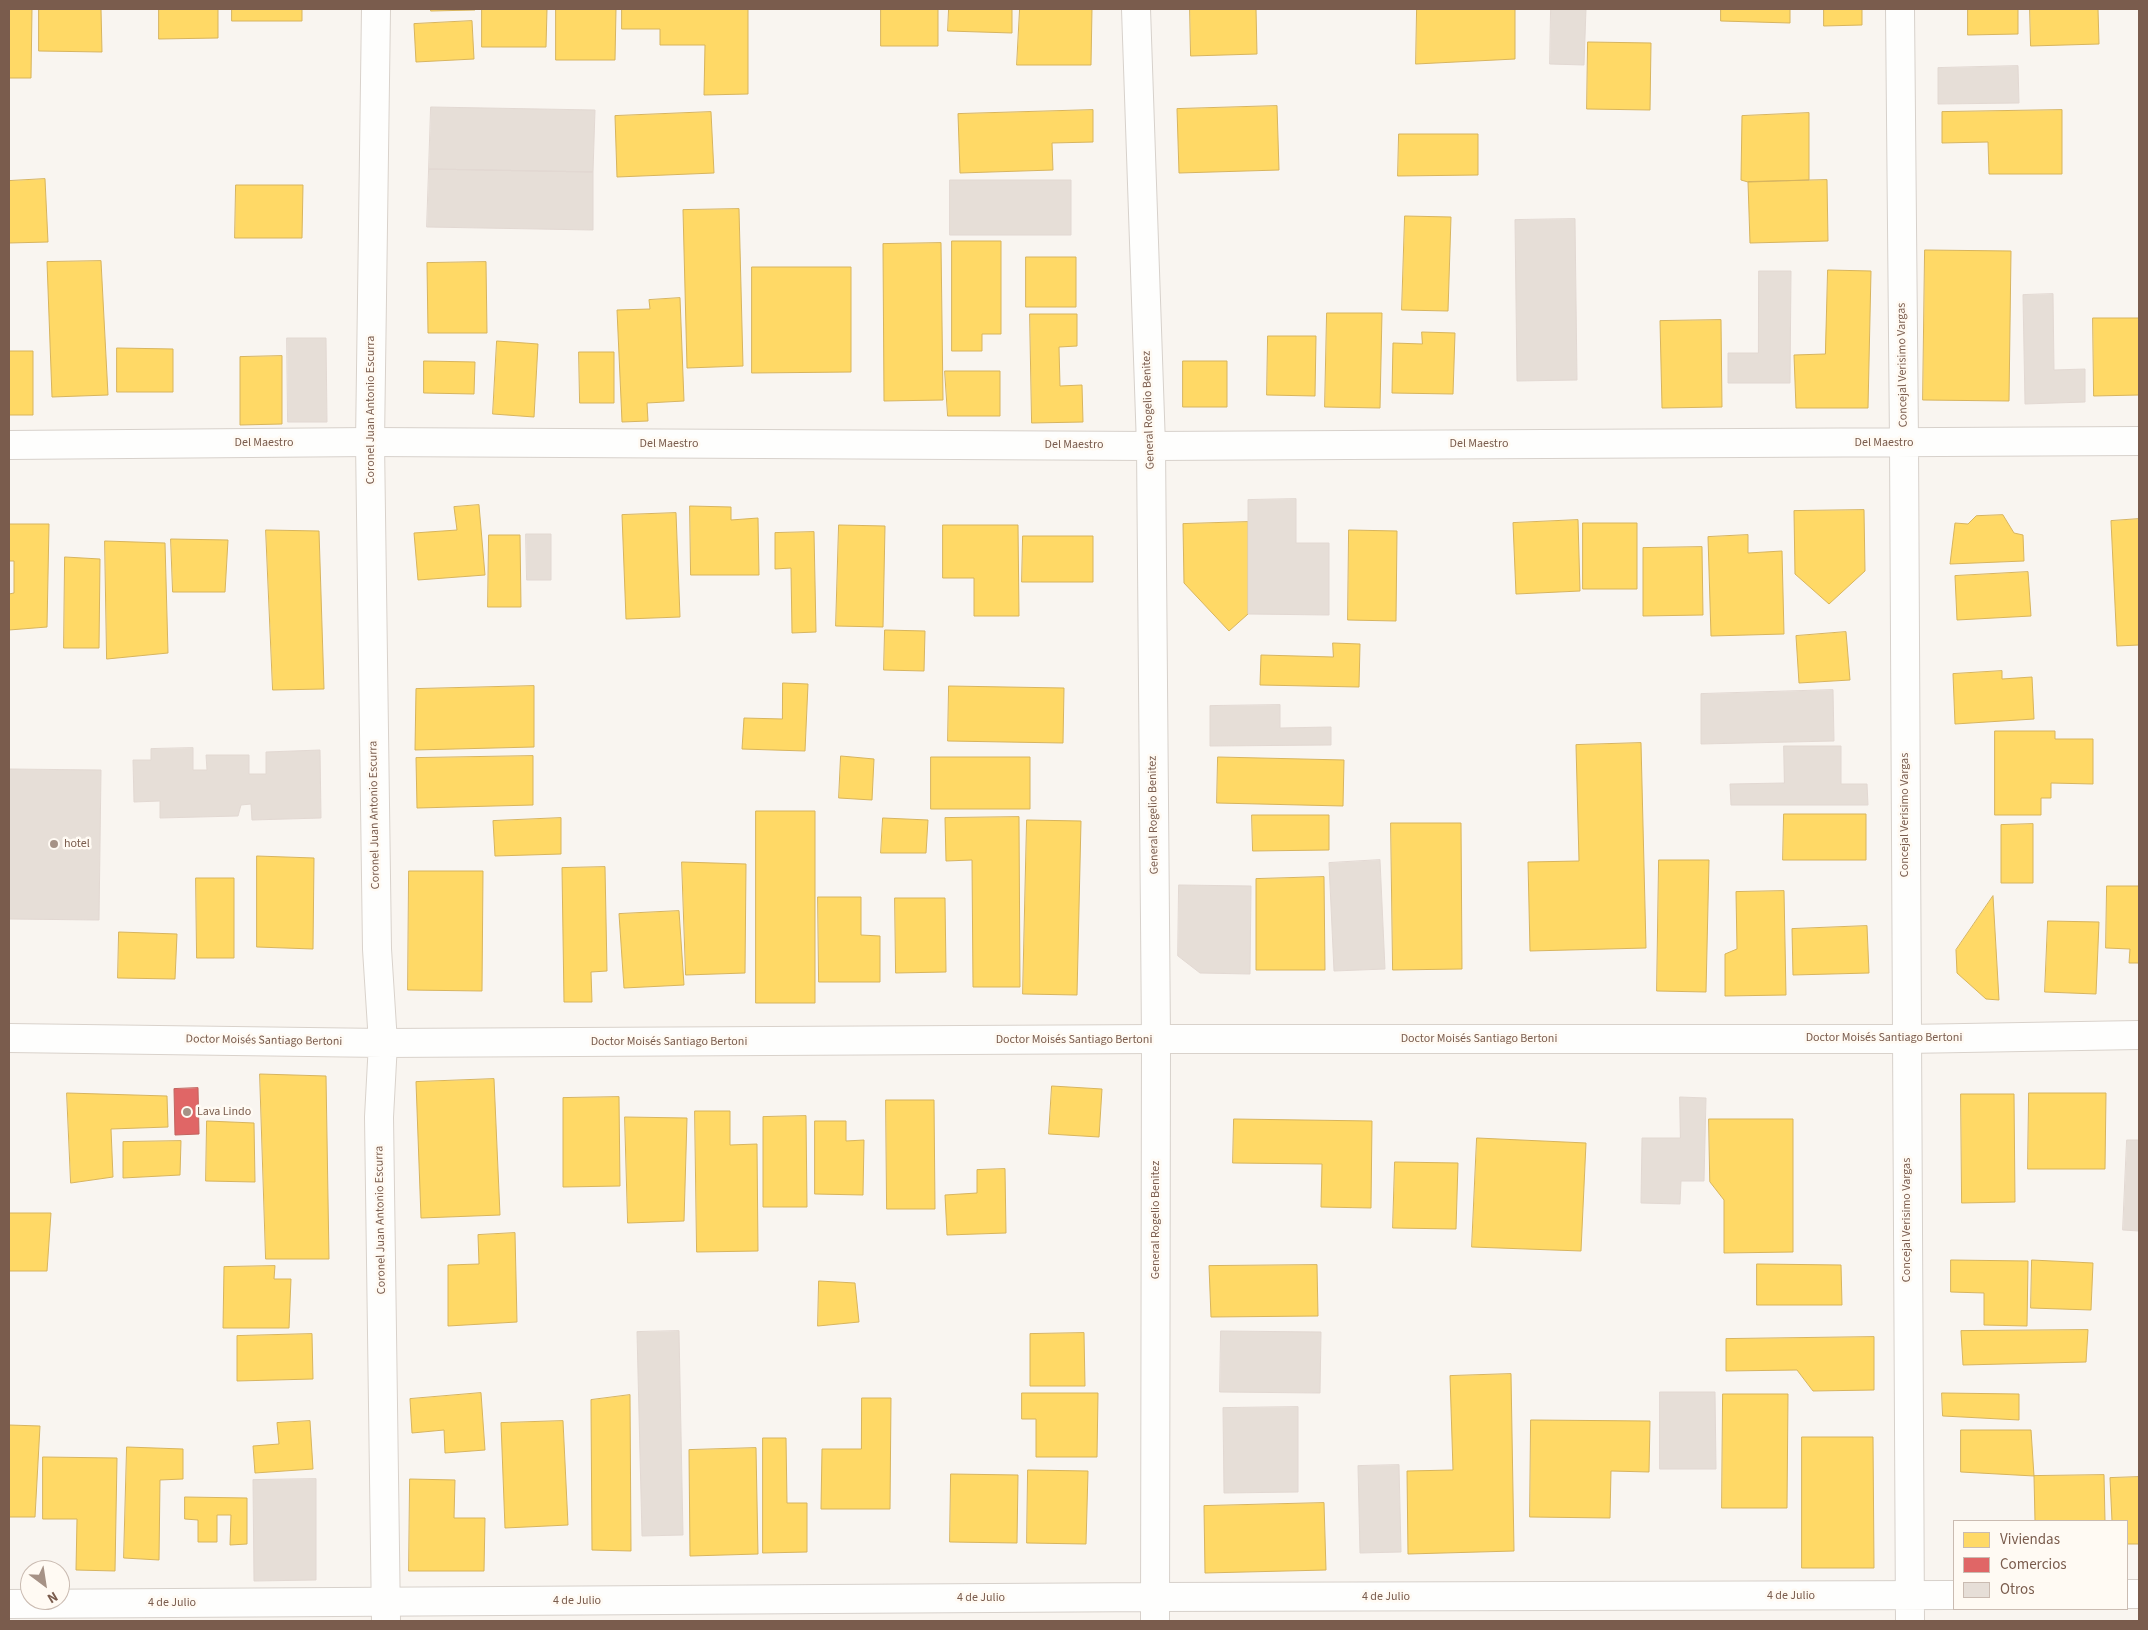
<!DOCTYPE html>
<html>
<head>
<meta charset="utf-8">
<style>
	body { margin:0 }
	#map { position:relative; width:2148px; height:1630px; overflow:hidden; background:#f9f5f0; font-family:"Source Sans 3",sans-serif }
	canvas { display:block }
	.frame { position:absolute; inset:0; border:10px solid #7a5c4d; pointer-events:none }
	.legend { position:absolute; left:1953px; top:1520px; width:175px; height:90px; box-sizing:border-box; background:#fffaf3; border:1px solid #cabbb1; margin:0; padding:6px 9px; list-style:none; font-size:15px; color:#7a5c4d }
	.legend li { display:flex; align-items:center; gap:10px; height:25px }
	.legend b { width:25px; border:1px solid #cabbb1 }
	.north { position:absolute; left:20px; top:1560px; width:50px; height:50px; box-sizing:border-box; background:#fffaf3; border:1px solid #cabbb1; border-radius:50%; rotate:149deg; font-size:14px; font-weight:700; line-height:20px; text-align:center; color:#7a5c4d }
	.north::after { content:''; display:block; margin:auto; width:18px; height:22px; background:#a69286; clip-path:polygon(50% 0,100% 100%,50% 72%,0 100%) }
</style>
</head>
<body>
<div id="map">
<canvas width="2148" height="1630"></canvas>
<div class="frame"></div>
<ul class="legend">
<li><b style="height:14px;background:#ffd966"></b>Viviendas</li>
<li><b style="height:14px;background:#e06666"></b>Comercios</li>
<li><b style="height:14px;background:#e6ded7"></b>Otros</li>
</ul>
<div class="north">N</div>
</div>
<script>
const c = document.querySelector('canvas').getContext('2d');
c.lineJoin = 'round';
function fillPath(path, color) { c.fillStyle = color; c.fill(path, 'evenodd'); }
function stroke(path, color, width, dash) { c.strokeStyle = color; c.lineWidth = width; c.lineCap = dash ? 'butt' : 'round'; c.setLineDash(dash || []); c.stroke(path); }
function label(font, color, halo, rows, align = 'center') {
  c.font = font + ' "Source Sans 3",sans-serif'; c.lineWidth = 5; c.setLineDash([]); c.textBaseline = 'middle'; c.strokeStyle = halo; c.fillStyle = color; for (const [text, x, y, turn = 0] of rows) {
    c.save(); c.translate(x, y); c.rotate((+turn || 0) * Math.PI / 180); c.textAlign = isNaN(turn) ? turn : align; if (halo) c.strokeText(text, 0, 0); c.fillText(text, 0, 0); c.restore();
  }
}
const homes = new Path2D(`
	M 9,9 L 32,9 L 31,78 L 9,78 Z
	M 39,9 L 101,9 L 102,52 L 39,51 Z
	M 159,9 L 218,9 L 218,38 L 159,39 Z
	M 232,9 L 302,9 L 302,21 L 232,21 Z
	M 431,9 L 475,9 L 475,10 L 431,11 Z
	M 482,9 L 547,9 L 546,47 L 482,47 Z
	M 556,9 L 616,9 L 615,60 L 556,60 Z
	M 622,9 L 748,9 L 748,94 L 704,95 L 705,45 L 660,45 L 660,29 L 622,29 Z
	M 881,9 L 938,9 L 938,46 L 881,46 Z
	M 949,9 L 1012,9 L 1012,33 L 948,31 Z
	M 1020,9 L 1092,9 L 1091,65 L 1017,65 Z
	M 1190,9 L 1256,9 L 1257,54 L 1191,56 Z
	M 1417,9 L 1515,9 L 1515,59 L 1416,64 Z
	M 1721,9 L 1790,9 L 1790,23 L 1721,21 Z
	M 1824,9 L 1862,9 L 1862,25 L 1824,26 Z
	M 1968,9 L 2018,9 L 2018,34 L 1968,35 Z
	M 2030,9 L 2098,9 L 2099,44 L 2031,46 Z
	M 472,21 L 474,59 L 416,62 L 414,24 Z
	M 1588,42 L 1651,43 L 1650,110 L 1587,109 Z
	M 1277,106 L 1279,170 L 1179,173 L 1177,109 Z
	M 1093,110 L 1093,142 L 1052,143 L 1053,170 L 960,173 L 958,114 Z
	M 2062,110 L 2062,174 L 1989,174 L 1988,142 L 1942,143 L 1942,112 Z
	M 711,112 L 714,173 L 617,177 L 615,116 Z
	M 1809,113 L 1809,180 L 1748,182 L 1741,180 L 1742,116 Z
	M 1399,134 L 1478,134 L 1478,175 L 1398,176 Z
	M 45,179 L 48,242 L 9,243 L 9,181 Z
	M 1827,180 L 1828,241 L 1750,243 L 1748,182 Z
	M 236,185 L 303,185 L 302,238 L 235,238 Z
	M 739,209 L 743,366 L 687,368 L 683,210 Z
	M 1405,216 L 1451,217 L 1448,311 L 1402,310 Z
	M 952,241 L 1001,241 L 1001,334 L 982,334 L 982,351 L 952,351 Z
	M 941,243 L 943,400 L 884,401 L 883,244 Z
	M 1925,250 L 2011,251 L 2009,401 L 1923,400 Z
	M 1026,257 L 1076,257 L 1076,307 L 1026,307 Z
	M 101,261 L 108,395 L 52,397 L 47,262 Z
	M 486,262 L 487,333 L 428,333 L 427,263 Z
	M 752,267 L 851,267 L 851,372 L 752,373 Z
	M 1828,270 L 1871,271 L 1868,408 L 1796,408 L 1794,355 L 1825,354 Z
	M 680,298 L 684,401 L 647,403 L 648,421 L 622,422 L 617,310 L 650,309 L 649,300 Z
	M 1327,313 L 1382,313 L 1380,408 L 1325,407 Z
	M 1030,314 L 1077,314 L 1077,346 L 1059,347 L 1060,386 L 1082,385 L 1083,422 L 1032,423 Z
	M 2093,318 L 2139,318 L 2139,395 L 2094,396 Z
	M 1721,320 L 1722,407 L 1662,408 L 1660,321 Z
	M 1422,332 L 1455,333 L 1453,394 L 1392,393 L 1393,343 L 1422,344 Z
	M 1268,336 L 1316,336 L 1315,396 L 1267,395 Z
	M 497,341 L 538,344 L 534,417 L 493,414 Z
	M 117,348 L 173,349 L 173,392 L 117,392 Z
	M 9,351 L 33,351 L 33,415 L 9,415 Z
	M 579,352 L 614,352 L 614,403 L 580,403 Z
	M 282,356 L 282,424 L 240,425 L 240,357 Z
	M 424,361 L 475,362 L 474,394 L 424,393 Z
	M 1183,361 L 1227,361 L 1227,407 L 1183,407 Z
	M 945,371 L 1000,371 L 1000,416 L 948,416 Z
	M 479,505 L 485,575 L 418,580 L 414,533 L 457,530 L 454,507 Z
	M 690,506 L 731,507 L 731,520 L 758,518 L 759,575 L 691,575 Z
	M 1864,510 L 1865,571 L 1829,604 L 1795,574 L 1794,511 Z
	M 676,513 L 680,617 L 626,619 L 622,515 Z
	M 2003,515 L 2014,533 L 2023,535 L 2024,561 L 1950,564 L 1955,523 L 1968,524 L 1976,516 Z
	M 2139,519 L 2139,645 L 2117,646 L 2111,521 Z
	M 1578,520 L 1580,591 L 1516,594 L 1513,523 Z
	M 1248,522 L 1248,614 L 1229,631 L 1184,583 L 1183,524 Z
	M 1583,523 L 1637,523 L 1637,589 L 1583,589 Z
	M 9,524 L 49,524 L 47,627 L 9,630 L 9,594 L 14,593 L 14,561 L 9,561 Z
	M 839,525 L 885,526 L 883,627 L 836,626 Z
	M 943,525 L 1018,525 L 1019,616 L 974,616 L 974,578 L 943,578 Z
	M 266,530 L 319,531 L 324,689 L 273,690 Z
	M 1349,530 L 1397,531 L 1396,621 L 1348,620 Z
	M 814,532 L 816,632 L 792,633 L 791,568 L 775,569 L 775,533 Z
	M 489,535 L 520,535 L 521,607 L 488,607 Z
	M 1748,535 L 1748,553 L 1782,551 L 1784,634 L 1711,636 L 1708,537 Z
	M 1023,536 L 1093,536 L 1093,582 L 1022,582 Z
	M 171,539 L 228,540 L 225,592 L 173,592 Z
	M 105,541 L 165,543 L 168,653 L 107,659 Z
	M 1702,547 L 1703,615 L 1643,616 L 1643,548 Z
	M 65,557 L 100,559 L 99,648 L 64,648 Z
	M 2028,572 L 2031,616 L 1957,620 L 1955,576 Z
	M 885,630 L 925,631 L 924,671 L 884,670 Z
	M 1846,632 L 1850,680 L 1799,683 L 1796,636 Z
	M 1333,643 L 1360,644 L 1359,687 L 1260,685 L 1261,655 L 1333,657 Z
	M 2002,671 L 2002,679 L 2032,677 L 2034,719 L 1955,724 L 1953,674 Z
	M 783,683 L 808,684 L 805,751 L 742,749 L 744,718 L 782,719 Z
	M 534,686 L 534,747 L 415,750 L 416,689 Z
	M 949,686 L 1064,688 L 1063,743 L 948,741 Z
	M 1995,731 L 2055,731 L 2055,739 L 2093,739 L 2093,784 L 2051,783 L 2051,798 L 2041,798 L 2041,815 L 1995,815 Z
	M 1641,743 L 1646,948 L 1530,951 L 1528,862 L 1579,861 L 1576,745 Z
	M 533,756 L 533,805 L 417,808 L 416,758 Z
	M 841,756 L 874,759 L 872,800 L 839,798 Z
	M 931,757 L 1030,757 L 1030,809 L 931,809 Z
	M 1218,757 L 1344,760 L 1343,806 L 1217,803 Z
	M 756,811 L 815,811 L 815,1003 L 756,1003 Z
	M 1784,814 L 1866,814 L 1866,860 L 1783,860 Z
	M 1252,815 L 1329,815 L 1329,850 L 1253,851 Z
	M 1019,817 L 1020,987 L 973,987 L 972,860 L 946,861 L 945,818 Z
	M 561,818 L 561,854 L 495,856 L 493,821 Z
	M 883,818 L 928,820 L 926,853 L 881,853 Z
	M 1027,820 L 1081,821 L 1077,995 L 1023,994 Z
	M 1391,823 L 1461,823 L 1462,969 L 1393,970 Z
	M 2033,824 L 2033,883 L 2001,883 L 2001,825 Z
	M 257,856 L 314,858 L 313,949 L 257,947 Z
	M 1659,860 L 1709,860 L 1706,992 L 1657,991 Z
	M 682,862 L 746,864 L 745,973 L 686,975 Z
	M 605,867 L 607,971 L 591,972 L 592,1002 L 564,1002 L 562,868 Z
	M 409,871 L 483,871 L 482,991 L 408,990 Z
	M 1324,877 L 1325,970 L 1256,970 L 1256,879 Z
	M 196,878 L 234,878 L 234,958 L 197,958 Z
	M 2107,886 L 2139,886 L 2139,963 L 2129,963 L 2130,949 L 2106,948 Z
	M 1784,891 L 1786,995 L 1725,996 L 1725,954 L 1737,949 L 1736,892 Z
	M 1993,896 L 1999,1000 L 1986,999 L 1957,973 L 1956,950 Z
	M 818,897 L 861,897 L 861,935 L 880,936 L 880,982 L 819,982 Z
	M 895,898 L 945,898 L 946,972 L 896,973 Z
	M 679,911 L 684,985 L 624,988 L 619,914 Z
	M 2048,921 L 2099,922 L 2096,994 L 2045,992 Z
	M 1867,926 L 1869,973 L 1793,975 L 1792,929 Z
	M 119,932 L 177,934 L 175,979 L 118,978 Z
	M 260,1074 L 326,1076 L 329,1259 L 266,1259 Z
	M 494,1079 L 500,1215 L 421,1218 L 416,1082 Z
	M 1052,1086 L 1102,1089 L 1099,1137 L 1049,1134 Z
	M 67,1093 L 167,1096 L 168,1127 L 111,1129 L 113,1177 L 71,1183 Z
	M 2029,1093 L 2106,1093 L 2105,1169 L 2028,1169 Z
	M 1961,1094 L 2014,1094 L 2015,1202 L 1962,1203 Z
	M 619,1097 L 620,1186 L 563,1187 L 563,1098 Z
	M 886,1100 L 934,1100 L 935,1209 L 887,1209 Z
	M 695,1111 L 730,1111 L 730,1145 L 757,1144 L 758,1251 L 697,1252 Z
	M 806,1116 L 807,1207 L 763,1207 L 763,1117 Z
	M 625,1117 L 687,1118 L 684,1221 L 628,1223 Z
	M 1234,1119 L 1372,1121 L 1371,1208 L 1321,1207 L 1322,1164 L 1233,1163 Z
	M 1709,1119 L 1793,1119 L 1793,1252 L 1724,1253 L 1724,1200 L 1710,1182 Z
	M 207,1121 L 254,1123 L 255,1182 L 206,1181 Z
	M 815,1121 L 846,1121 L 846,1141 L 864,1140 L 863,1195 L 815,1194 Z
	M 1477,1138 L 1586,1143 L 1581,1251 L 1472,1247 Z
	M 181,1141 L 180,1175 L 123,1178 L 123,1142 Z
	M 1395,1162 L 1458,1163 L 1456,1229 L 1393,1228 Z
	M 1005,1169 L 1006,1233 L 947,1235 L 945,1195 L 977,1193 L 977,1170 Z
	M 9,1213 L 51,1213 L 47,1271 L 9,1271 Z
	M 515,1233 L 517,1322 L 448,1326 L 448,1265 L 479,1264 L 478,1235 Z
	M 1951,1260 L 2028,1261 L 2027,1326 L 1984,1325 L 1984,1293 L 1951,1292 Z
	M 2032,1260 L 2093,1263 L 2091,1310 L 2031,1308 Z
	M 1757,1264 L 1841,1265 L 1842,1305 L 1757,1305 Z
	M 1317,1265 L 1318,1316 L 1211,1317 L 1209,1266 Z
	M 275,1266 L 274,1279 L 291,1279 L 289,1328 L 223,1328 L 224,1267 Z
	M 819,1281 L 855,1283 L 859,1322 L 818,1326 Z
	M 2088,1330 L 2086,1362 L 1963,1365 L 1961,1331 Z
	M 1084,1333 L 1085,1386 L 1030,1386 L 1030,1334 Z
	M 312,1334 L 313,1379 L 237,1381 L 237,1336 Z
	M 1874,1337 L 1874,1390 L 1813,1391 L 1797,1370 L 1726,1371 L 1726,1339 Z
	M 1511,1374 L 1514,1551 L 1408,1554 L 1407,1471 L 1453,1470 L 1450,1376 Z
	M 481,1393 L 485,1450 L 445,1453 L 444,1430 L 412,1433 L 410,1399 Z
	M 1022,1393 L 1098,1393 L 1097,1457 L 1036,1457 L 1036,1419 L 1022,1419 Z
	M 1942,1393 L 2019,1394 L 2019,1420 L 1943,1416 Z
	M 1723,1394 L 1788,1394 L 1787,1508 L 1722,1508 Z
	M 630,1395 L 631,1551 L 592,1550 L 591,1400 Z
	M 862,1398 L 891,1398 L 890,1509 L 821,1509 L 822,1449 L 861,1449 Z
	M 1531,1420 L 1650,1421 L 1649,1472 L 1611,1471 L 1610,1518 L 1530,1517 Z
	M 310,1421 L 313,1469 L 255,1473 L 253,1446 L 279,1444 L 277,1423 Z
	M 563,1421 L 568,1525 L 505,1528 L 501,1423 Z
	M 9,1425 L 40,1426 L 35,1517 L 9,1517 Z
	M 1961,1430 L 2031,1430 L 2034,1476 L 1961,1472 Z
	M 1802,1437 L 1873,1437 L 1874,1568 L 1802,1568 Z
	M 763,1438 L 786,1438 L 787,1503 L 807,1503 L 807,1552 L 763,1553 Z
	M 127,1447 L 183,1449 L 183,1479 L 160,1480 L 159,1560 L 124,1558 Z
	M 756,1448 L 758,1554 L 690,1556 L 689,1450 Z
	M 43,1457 L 117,1458 L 115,1571 L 76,1570 L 77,1519 L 43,1519 Z
	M 1028,1470 L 1088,1471 L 1086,1544 L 1027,1543 Z
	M 951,1474 L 1018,1475 L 1017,1543 L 950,1542 Z
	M 2104,1475 L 2105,1521 L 2035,1521 L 2034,1476 Z
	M 2139,1477 L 2139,1544 L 2127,1544 L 2127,1521 L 2112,1521 L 2110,1478 Z
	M 410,1479 L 455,1480 L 454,1518 L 485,1518 L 484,1571 L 409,1571 Z
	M 185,1497 L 247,1498 L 247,1544 L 230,1545 L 231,1515 L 217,1515 L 217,1542 L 198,1542 L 198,1520 L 185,1519 Z
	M 1324,1503 L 1326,1570 L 1205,1573 L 1204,1506 Z`);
fillPath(homes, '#ffd966');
stroke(homes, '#d7b45e', 1);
const shops = new Path2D(`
	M 198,1088 L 199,1134 L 175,1135 L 174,1089 Z`);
fillPath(shops, '#e06666');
stroke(shops, '#c1635e', 1);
const building = new Path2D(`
	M 1551,9 L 1586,9 L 1584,65 L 1550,64 Z
	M 2018,66 L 2019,103 L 1938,104 L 1938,68 Z
	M 431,107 L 595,110 L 593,172 L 429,169 Z
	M 429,169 L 593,172 L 593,230 L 427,227 Z
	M 950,180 L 1071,180 L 1071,235 L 950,235 Z
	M 1575,219 L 1577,380 L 1517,381 L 1515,220 Z
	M 1759,271 L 1791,271 L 1790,383 L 1728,383 L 1728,353 L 1758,353 Z
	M 2053,294 L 2054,370 L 2085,369 L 2085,402 L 2025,404 L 2023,295 Z
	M 287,338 L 326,338 L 327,422 L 288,422 Z
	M 1296,499 L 1296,543 L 1329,543 L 1329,615 L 1248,614 L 1248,500 Z
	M 526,534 L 551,534 L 551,580 L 527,580 Z
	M 1833,690 L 1834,741 L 1701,744 L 1701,694 Z
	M 1280,705 L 1280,728 L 1331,727 L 1331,745 L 1210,746 L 1210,706 Z
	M 1784,746 L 1841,746 L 1841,784 L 1867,784 L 1868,805 L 1731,805 L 1730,784 L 1784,783 Z
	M 193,748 L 193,770 L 207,770 L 206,755 L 249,755 L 249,774 L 266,774 L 266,752 L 320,750 L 321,818 L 252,820 L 251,804 L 241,805 L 238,816 L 160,818 L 160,801 L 134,802 L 133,760 L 151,760 L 151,749 Z
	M 9,769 L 101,770 L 99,920 L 9,919 Z
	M 1380,860 L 1385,969 L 1334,971 L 1329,863 Z
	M 1179,885 L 1251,886 L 1250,974 L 1200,973 L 1178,956 Z
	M 1680,1097 L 1706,1098 L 1704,1181 L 1681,1181 L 1680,1204 L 1641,1203 L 1642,1138 L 1680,1138 Z
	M 2127,1140 L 2139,1140 L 2139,1231 L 2123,1230 Z
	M 679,1331 L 683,1535 L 642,1536 L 637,1332 Z
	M 1221,1331 L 1321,1332 L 1320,1393 L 1220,1392 Z
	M 1660,1392 L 1715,1392 L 1716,1469 L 1660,1469 Z
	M 1298,1407 L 1298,1492 L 1224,1493 L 1223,1408 Z
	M 1399,1465 L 1401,1552 L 1360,1553 L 1358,1466 Z
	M 316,1479 L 316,1580 L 254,1581 L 253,1480 Z`);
fillPath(building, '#e6ded7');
stroke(building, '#e2d8d2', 1);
const street = new Path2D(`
	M 1136,9 L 1151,446 L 1156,1039 L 1155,1621
	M 1900,9 L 1904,443 L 1910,1621
	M 9,445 L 370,442 L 1151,446 L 2139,441
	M 2127,1594 L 2139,1594
	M 9,1604 L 1156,1597 L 1954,1595`);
const secondary = new Path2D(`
	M 376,9 L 370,442 L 377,949 L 383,1043 L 379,1117 L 386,1621
	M 9,1038 L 383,1043 L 1156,1039 L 1906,1039 L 2139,1035`);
stroke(street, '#d7d1cb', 30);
stroke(secondary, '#d9d2cb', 30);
stroke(street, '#fefefd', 28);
stroke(secondary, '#fefefd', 28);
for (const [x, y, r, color] of [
	[54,844,5,"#a69286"],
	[187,1112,5,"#a69286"]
]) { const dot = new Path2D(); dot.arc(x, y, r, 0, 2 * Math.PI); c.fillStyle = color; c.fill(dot); stroke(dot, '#fffaf3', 2); }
label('12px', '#7a5c4d', '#fffaf3', [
	["Concejal Verisimo Vargas",1903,365,-91],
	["Coronel Juan Antonio Escurra",371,410,-90],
	["General Rogelio Benitez",1149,410,-92],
	["Del Maestro",264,443],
	["Del Maestro",1884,443],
	["Del Maestro",669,444],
	["Del Maestro",1479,444],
	["Del Maestro",1074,445],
	["Coronel Juan Antonio Escurra",375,815,-91],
	["General Rogelio Benitez",1154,815,-91],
	["Concejal Verisimo Vargas",1905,815,-90],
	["Doctor Moisés Santiago Bertoni",1884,1038],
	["Doctor Moisés Santiago Bertoni",1479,1039],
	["Doctor Moisés Santiago Bertoni",1074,1040],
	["Doctor Moisés Santiago Bertoni",264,1041,1],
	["Doctor Moisés Santiago Bertoni",669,1042],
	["Coronel Juan Antonio Escurra",381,1220,-91],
	["General Rogelio Benitez",1156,1220,-90],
	["Concejal Verisimo Vargas",1907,1220,-90],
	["4 de Julio",1791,1596],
	["4 de Julio",1386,1597],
	["4 de Julio",981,1598],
	["4 de Julio",577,1601],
	["4 de Julio",172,1603]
]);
label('12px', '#7a5c4d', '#fffaf3', [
	["hotel",64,844],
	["Lava Lindo",197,1112]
], 'left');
</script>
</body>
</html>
